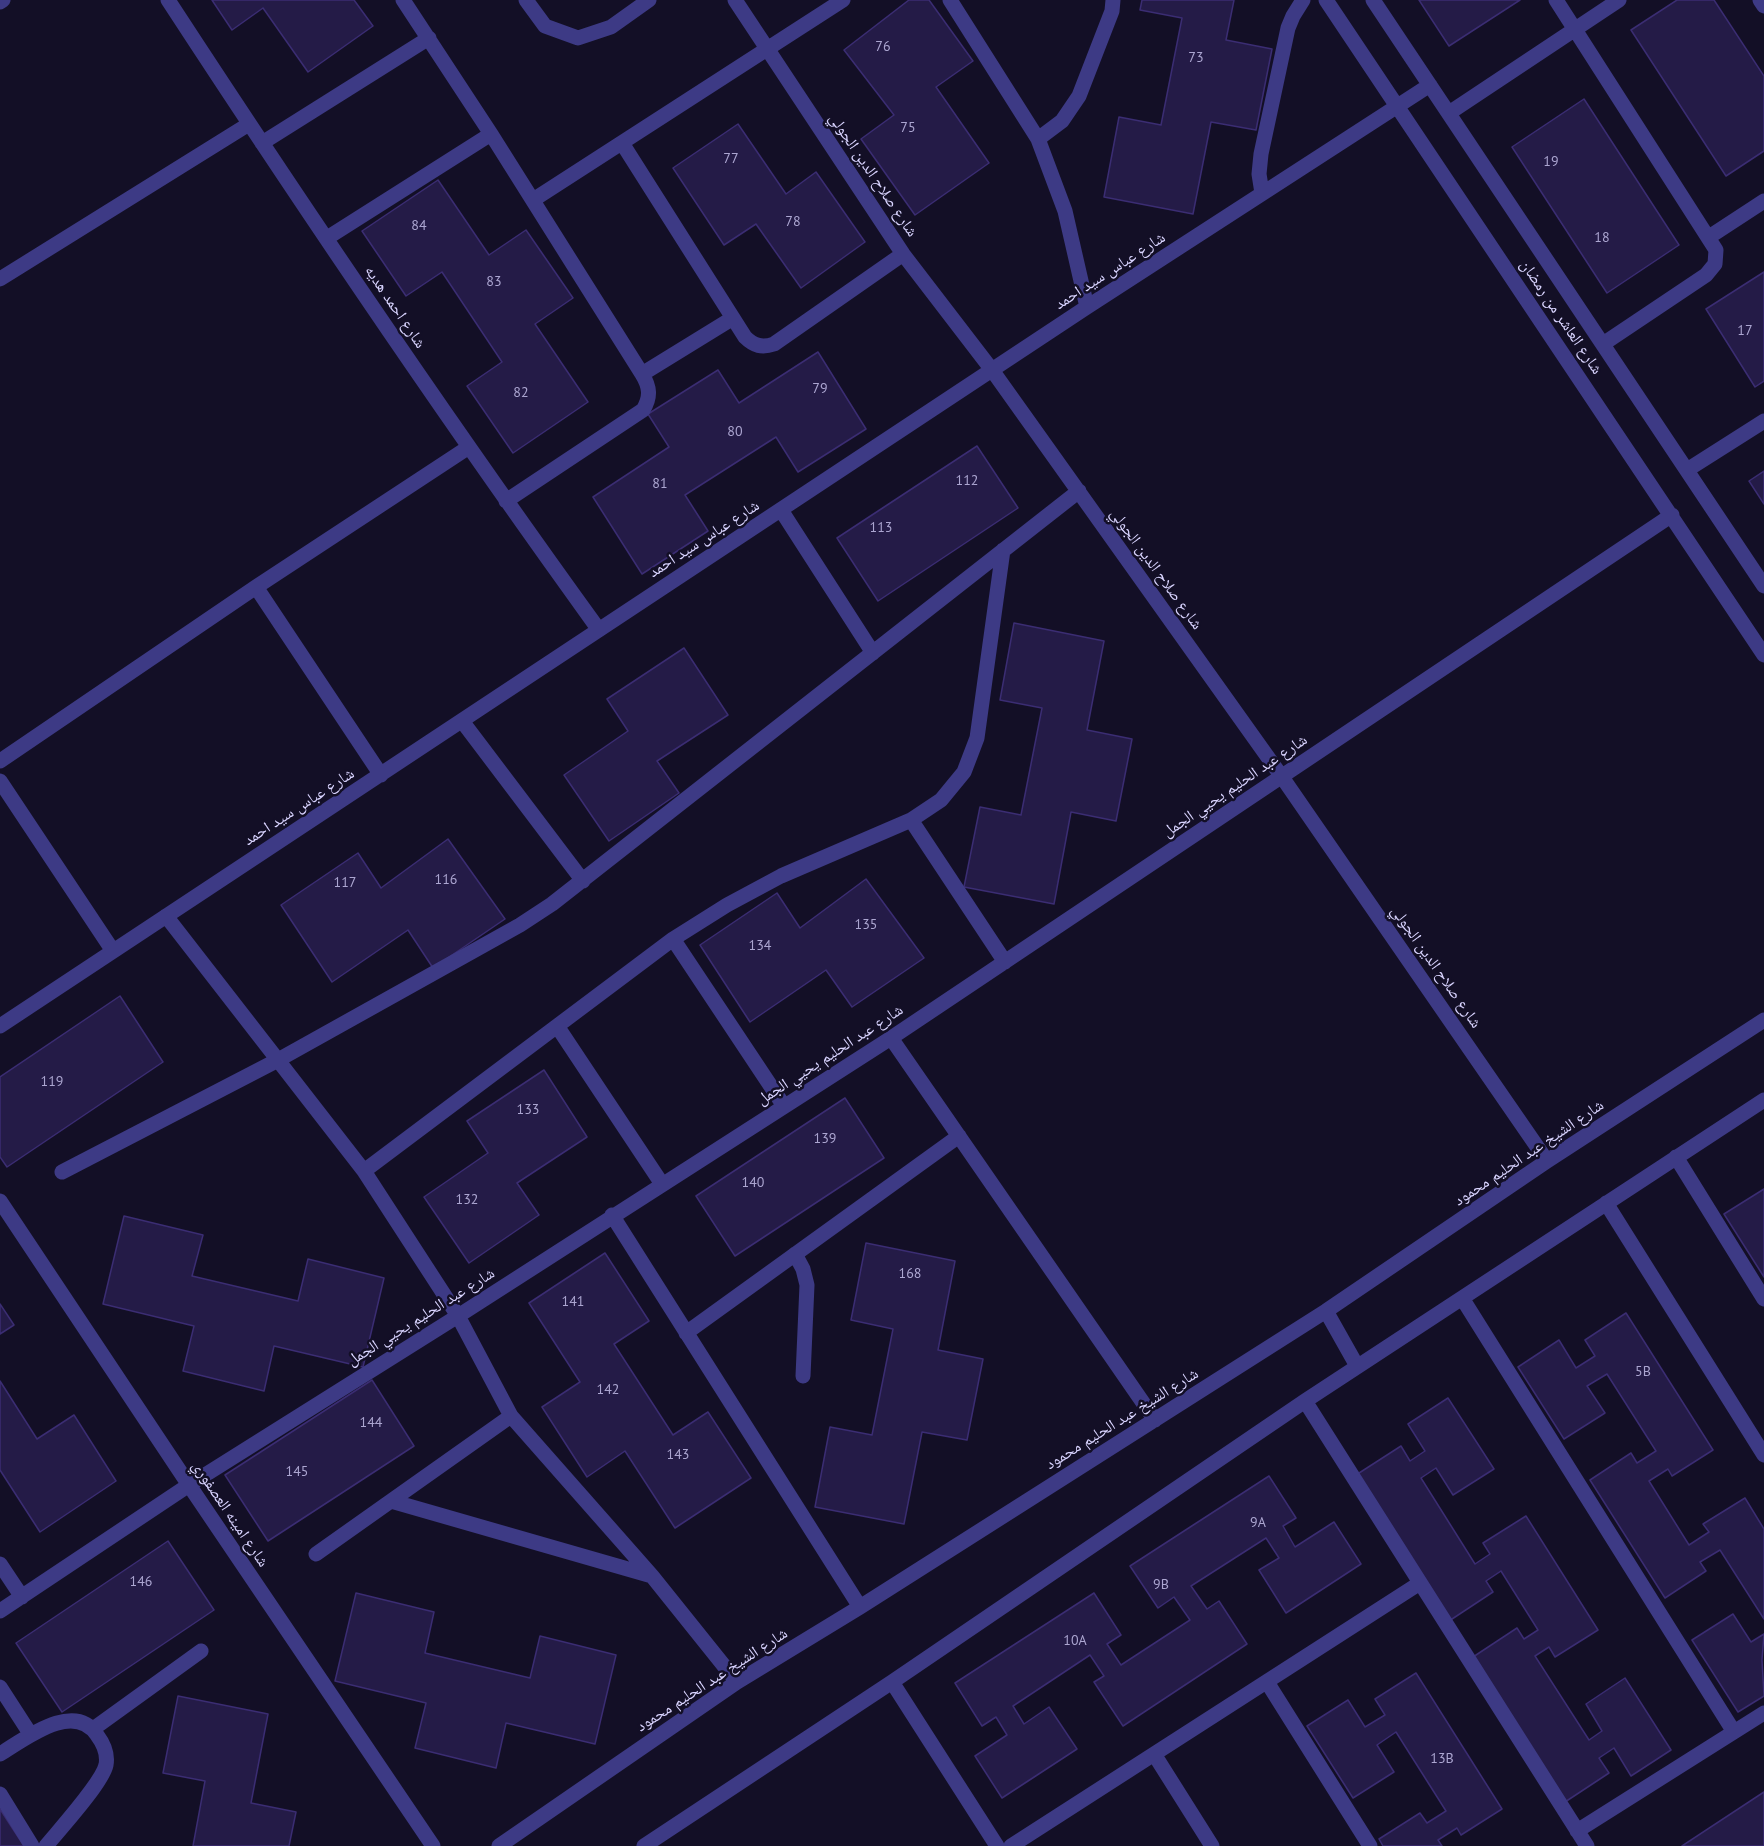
<!DOCTYPE html>
<html>
<head>
<meta charset="utf-8">
<style>
	body { margin:0 }
	canvas { display:block; background:#130f26 }
</style>
</head>
<body>
<canvas width="1764" height="1846"></canvas>
<script>
const c = document.querySelector('canvas').getContext('2d');
c.lineJoin = 'round';
function fillPath(path, color) { c.fillStyle = color; c.fill(path, 'evenodd'); }
function stroke(path, color, width, dash) { c.strokeStyle = color; c.lineWidth = width; c.lineCap = dash ? 'butt' : 'round'; c.setLineDash(dash || []); c.stroke(path); }
function label(font, color, halo, rows, align = 'center') {
  c.font = font + ' "PT Sans","Noto Naskh Arabic",sans-serif'; c.lineWidth = 5; c.setLineDash([]); c.textBaseline = 'middle'; c.strokeStyle = halo; c.fillStyle = color; for (const [text, x, y, turn = 0] of rows) {
    c.save(); c.translate(x, y); c.rotate((+turn || 0) * Math.PI / 180); c.textAlign = isNaN(turn) ? turn : align; if (halo) c.strokeText(text, 0, 0); c.fillText(text, 0, 0); c.restore();
  }
}
const building = new Path2D(`
	M 212,0 L 354,0 L 373,26 L 308,72 L 263,8 L 232,30 Z
	M 909,0 L 929,0 L 973,61 L 936,87 L 989,163 L 915,215 L 861,139 L 894,115 L 844,50 Z
	M 1142,0 L 1234,0 L 1226,40 L 1272,49 L 1256,130 L 1211,122 L 1193,214 L 1104,197 L 1119,117 L 1161,125 L 1182,18 L 1140,10 Z
	M 1419,0 L 1520,0 L 1449,46 Z
	M 1677,0 L 1714,0 L 1764,76 L 1764,151 L 1726,176 L 1631,30 Z
	M 1584,99 L 1679,245 L 1607,293 L 1512,147 Z
	M 738,124 L 786,194 L 816,172 L 865,242 L 801,288 L 756,224 L 724,245 L 673,168 Z
	M 438,180 L 489,255 L 526,230 L 573,298 L 535,324 L 588,402 L 513,453 L 467,386 L 502,362 L 442,272 L 406,296 L 362,231 Z
	M 1764,272 L 1764,381 L 1755,387 L 1706,309 Z
	M 818,352 L 866,429 L 798,472 L 776,437 L 685,495 L 708,531 L 642,574 L 593,497 L 669,447 L 648,414 L 718,370 L 739,403 Z
	M 977,446 L 1018,508 L 878,601 L 837,538 Z
	M 1764,471 L 1764,504 L 1749,481 Z
	M 1014,623 L 1104,641 L 1087,730 L 1132,739 L 1116,821 L 1071,812 L 1054,904 L 964,887 L 980,807 L 1021,815 L 1042,708 L 1000,700 Z
	M 684,648 L 728,715 L 657,761 L 679,793 L 609,841 L 564,775 L 628,731 L 607,699 Z
	M 448,839 L 505,919 L 433,968 L 408,930 L 332,982 L 281,905 L 358,853 L 381,888 Z
	M 866,879 L 924,958 L 852,1007 L 826,970 L 750,1022 L 700,945 L 777,893 L 800,928 Z
	M 120,996 L 163,1062 L 7,1167 L 0,1157 L 0,1077 Z
	M 544,1070 L 587,1137 L 517,1183 L 539,1215 L 469,1263 L 424,1197 L 488,1153 L 467,1121 Z
	M 845,1098 L 884,1158 L 735,1256 L 696,1196 Z
	M 1764,1189 L 1764,1277 L 1724,1214 Z
	M 124,1216 L 203,1235 L 192,1276 L 298,1301 L 308,1259 L 384,1278 L 363,1367 L 274,1346 L 264,1391 L 183,1371 L 194,1326 L 103,1304 Z
	M 866,1243 L 955,1261 L 938,1350 L 983,1359 L 967,1440 L 922,1432 L 904,1524 L 815,1507 L 830,1427 L 872,1435 L 893,1329 L 851,1320 Z
	M 605,1253 L 649,1321 L 614,1344 L 673,1435 L 708,1412 L 751,1478 L 675,1528 L 625,1451 L 587,1477 L 542,1407 L 580,1382 L 529,1303 Z
	M 0,1304 L 14,1325 L 0,1334 Z
	M 1626,1313 L 1713,1450 L 1672,1476 L 1668,1469 L 1649,1481 L 1689,1545 L 1709,1532 L 1703,1524 L 1745,1498 L 1764,1529 L 1764,1619 L 1720,1550 L 1700,1562 L 1706,1571 L 1665,1598 L 1590,1480 L 1631,1453 L 1637,1463 L 1656,1451 L 1607,1374 L 1587,1386 L 1605,1413 L 1564,1439 L 1518,1367 L 1559,1340 L 1576,1368 L 1595,1356 L 1585,1340 Z
	M 372,1380 L 414,1446 L 268,1541 L 225,1475 Z
	M 0,1381 L 37,1439 L 74,1415 L 116,1481 L 40,1532 L 0,1470 Z
	M 1448,1398 L 1494,1469 L 1453,1495 L 1436,1468 L 1421,1478 L 1475,1564 L 1490,1554 L 1483,1543 L 1526,1516 L 1598,1630 L 1555,1657 L 1549,1647 L 1535,1656 L 1589,1740 L 1602,1731 L 1586,1704 L 1625,1678 L 1671,1750 L 1631,1776 L 1614,1748 L 1599,1758 L 1609,1773 L 1565,1802 L 1473,1657 L 1517,1628 L 1524,1639 L 1538,1630 L 1501,1571 L 1486,1581 L 1493,1592 L 1449,1621 L 1356,1475 L 1401,1446 L 1410,1461 L 1425,1451 L 1408,1424 Z
	M 1269,1476 L 1296,1518 L 1283,1526 L 1295,1547 L 1334,1522 L 1361,1564 L 1286,1613 L 1259,1570 L 1279,1558 L 1266,1538 L 1191,1586 L 1207,1609 L 1219,1601 L 1247,1644 L 1123,1726 L 1094,1682 L 1104,1676 L 1090,1655 L 1013,1706 L 1024,1724 L 1049,1707 L 1077,1749 L 1002,1798 L 975,1756 L 1007,1735 L 996,1717 L 982,1726 L 955,1683 L 1094,1593 L 1121,1635 L 1107,1644 L 1121,1665 L 1190,1620 L 1174,1597 L 1158,1608 L 1130,1566 Z
	M 168,1541 L 214,1610 L 62,1712 L 16,1643 Z
	M 356,1593 L 434,1612 L 425,1653 L 530,1678 L 540,1636 L 616,1655 L 595,1744 L 506,1723 L 496,1768 L 415,1748 L 426,1703 L 335,1681 Z
	M 1733,1614 L 1751,1642 L 1764,1634 L 1762,1660 L 1764,1696 L 1738,1712 L 1692,1640 Z
	M 1416,1673 L 1502,1809 L 1461,1835 L 1457,1828 L 1438,1840 L 1442,1846 L 1383,1846 L 1379,1839 L 1420,1813 L 1427,1823 L 1446,1811 L 1396,1732 L 1377,1745 L 1394,1772 L 1353,1798 L 1307,1726 L 1348,1700 L 1365,1727 L 1385,1715 L 1375,1699 Z
	M 178,1696 L 268,1714 L 251,1803 L 296,1812 L 289,1846 L 193,1846 L 205,1781 L 163,1773 Z
	M 1764,1792 L 1764,1846 L 1682,1846 Z
	M 0,1809 L 24,1846 L 0,1846 Z`);
fillPath(building, '#241b47');
stroke(building, '#3b2d73', 1.5);
stroke(new Path2D(`
	M 168,0 C 307,213 450,424 599,630
	M 403,0 L 491,134 L 642,374 C 650,387 651,397 643,410 L 506,501
	M 526,0 L 545,26 L 578,38 L 611,27 L 649,0
	M 735,0 L 903,254 L 992,370 L 1282,777 L 1547,1161
	M 950,0 L 1038,139 L 1065,211 L 1087,307
	M 1326,0 L 1764,655
	M 1373,0 L 1764,586
	M 1556,0 L 1716,250 L 1715,264 L 1706,275 L 1603,344
	M 1760,0 L 1764,6
	M 0,2 L 3,0
	M 1449,113 L 1619,0
	M 1038,139 L 1062,121 L 1079,96 L 1112,11 L 1113,0
	M 262,143 L 429,38
	M 622,143 L 745,337 C 754,346 762,348 774,344 L 903,254
	M 1262,193 L 1259,174 L 1261,154 L 1288,28 L 1293,16 L 1303,0
	M 533,200 L 843,0
	M 1709,237 L 1764,201
	M 327,238 L 491,134
	M 0,279 L 249,124
	M 642,374 L 733,318
	M 1687,470 L 1764,421
	M 781,510 L 873,653
	M 256,587 L 381,775
	M 462,721 L 583,881
	M 0,761 L 256,587 L 469,447
	M 0,781 L 113,951
	M 911,820 L 1005,962
	M 166,916 L 364,1171 L 458,1316 L 511,1416 L 652,1576 L 737,1682
	M 673,939 L 784,1106
	M 0,1026 L 1087,307 L 1430,85
	M 557,1026 L 662,1184
	M 891,1038 L 1155,1420
	M 1676,1157 L 1764,1299
	M 364,1171 L 673,939 L 727,905 L 781,876 L 911,820 L 941,800 L 964,772 L 977,738 L 1003,550
	M 62,1172 L 278,1060 L 520,925 L 552,904 L 1079,491
	M 0,1201 L 189,1485 L 433,1846
	M 1606,1203 L 1764,1455
	M 612,1215 L 860,1607
	M 795,1254 L 803,1269 L 807,1285 L 803,1376
	M 1462,1298 L 1734,1732
	M 1326,1311 L 1357,1366
	M 686,1333 L 959,1136
	M 1305,1401 L 1587,1846
	M 391,1501 L 652,1576
	M 316,1554 L 511,1416
	M 0,1564 L 22,1597
	M 0,1611 L 189,1485 L 458,1316 L 891,1038 L 1672,515
	M 892,1682 L 997,1846
	M 1267,1682 L 1370,1846
	M 0,1687 L 31,1735
	M 93,1729 L 201,1651
	M 0,1754 C 25,1739 74,1700 97,1735 C 103,1743 108,1754 106,1765 C 102,1783 60,1829 46,1846
	M 1154,1754 L 1212,1846
	M 0,1794 L 32,1846
	M 1577,1831 L 1764,1713
	M 499,1846 L 737,1682 L 860,1607 L 1326,1311 L 1547,1161 L 1764,1020
	M 644,1846 L 892,1682 L 1305,1401 L 1764,1100
	M 1011,1846 L 1420,1583`), '#3d3a85', 15);
label('14px', '#aca6d1', null, [
	["76",883,47],
	["73",1196,58],
	["75",908,128],
	["77",731,159],
	["19",1551,162],
	["78",793,222],
	["84",419,226],
	["18",1602,238],
	["83",494,282],
	["17",1745,331],
	["79",820,389],
	["82",521,393],
	["80",735,432],
	["112",967,481],
	["81",660,484],
	["113",881,528],
	["116",446,880],
	["117",345,883],
	["135",866,925],
	["134",760,946],
	["119",52,1082],
	["133",528,1110],
	["139",825,1139],
	["140",753,1183],
	["132",467,1200],
	["168",910,1274],
	["141",573,1302],
	["5B",1643,1372],
	["142",608,1390],
	["144",371,1423],
	["143",678,1455],
	["145",297,1472],
	["9A",1258,1523],
	["146",141,1582],
	["9B",1161,1585],
	["10A",1075,1641],
	["13B",1442,1759]
]);
label('16px', '#d9d4ff', '#130f26', [
	["شارع صلاح الدين الجولي",873,175,56],
	["شارع عباس سيد احمد",1110,271,-33],
	["شارع احمد هديه",395,307,56],
	["شارع العاشر من رمضان",1561,317,56],
	["شارع عباس سيد احمد",704,539,-33],
	["شارع صلاح الدين الجولي",1156,569,54],
	["شارع عبد الحليم يحيي الجمل",1235,786,-34],
	["شارع عباس سيد احمد",299,807,-33],
	["شارع صلاح الدين الجولي",1436,967,55],
	["شارع عبد الحليم يحيي الجمل",830,1055,-33],
	["شارع الشيخ عبد الحليم محمود",1529,1153,-34],
	["شارع عبد الحليم يحيي الجمل",421,1317,-32],
	["شارع الشيخ عبد الحليم محمود",1122,1419,-32],
	["شارع امينه العصفوري",230,1514,56],
	["شارع الشيخ عبد الحليم محمود",712,1680,-33]
]);
</script>
</body>
</html>
